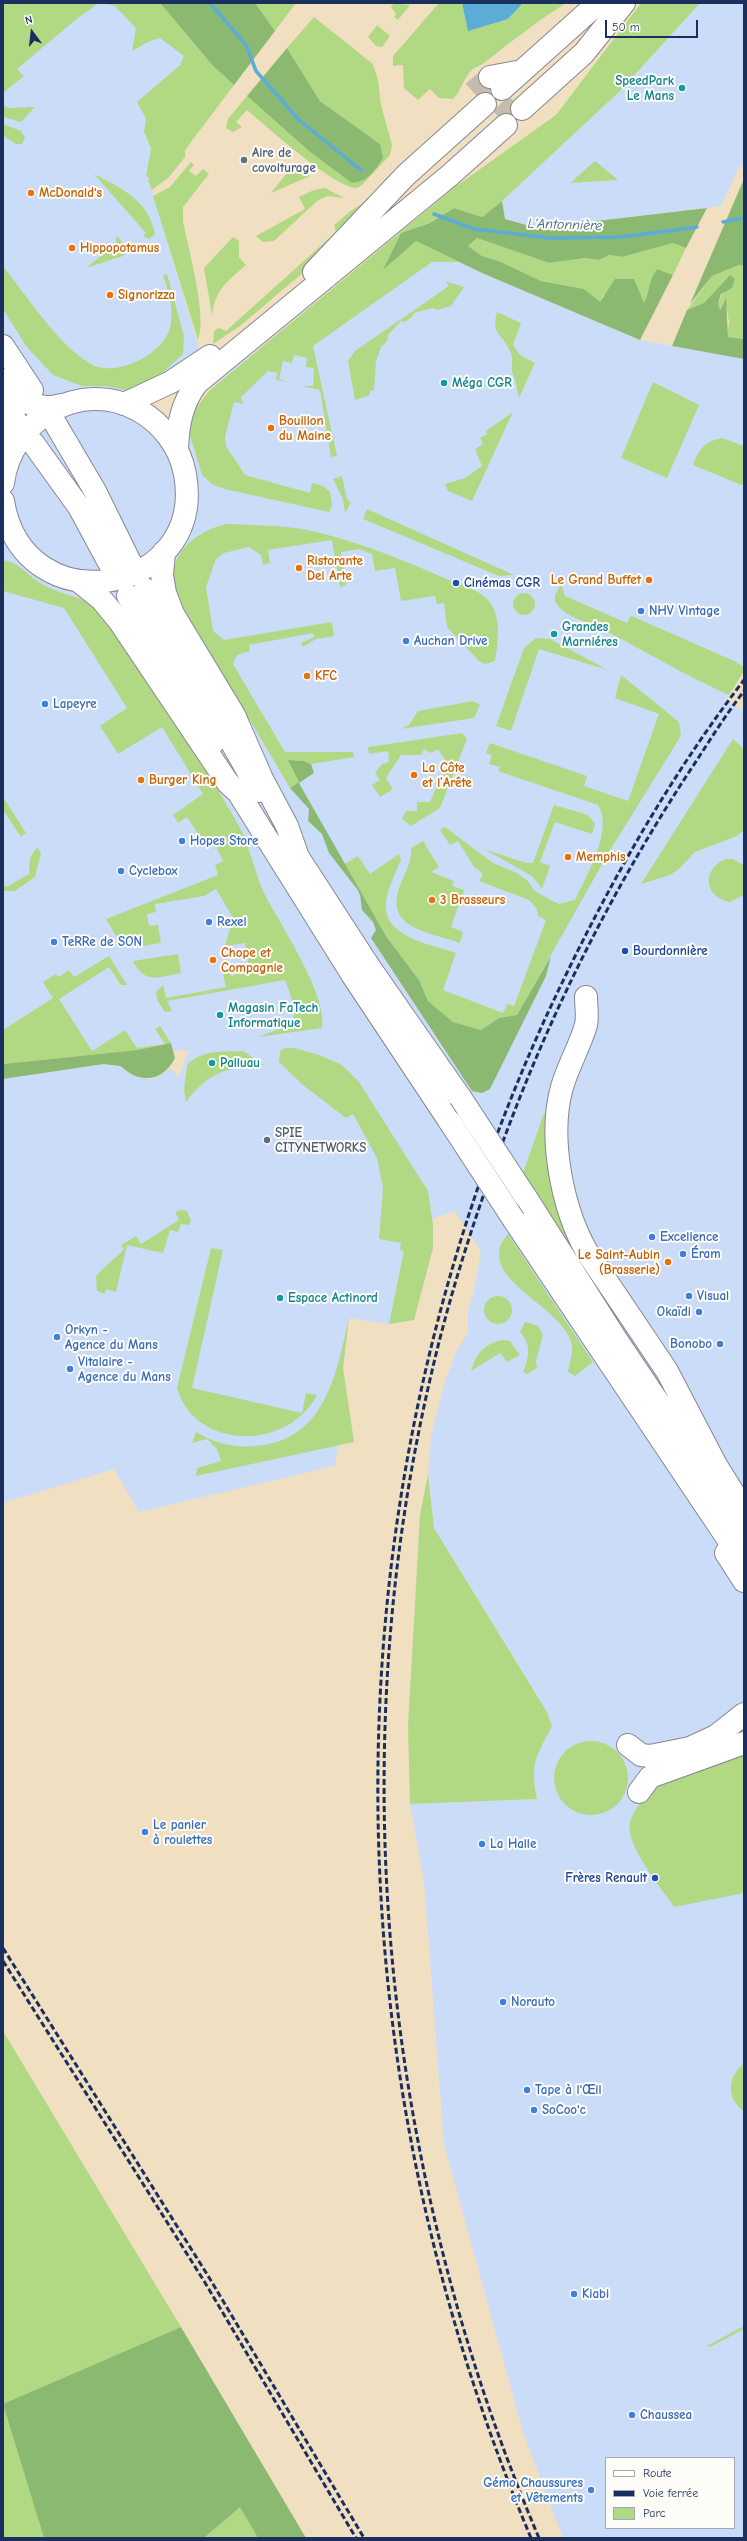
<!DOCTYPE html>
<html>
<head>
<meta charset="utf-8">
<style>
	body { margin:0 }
	#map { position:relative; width:747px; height:2541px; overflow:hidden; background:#f1dfc1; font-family:"Comic Neue",sans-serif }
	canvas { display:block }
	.frame { position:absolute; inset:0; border:4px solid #1b2f5e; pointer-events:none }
	.legend { position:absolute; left:605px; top:2457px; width:130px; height:72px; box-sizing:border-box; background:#fdfcf7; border:1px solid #a3aaba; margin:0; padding:5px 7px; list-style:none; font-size:12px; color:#1b2f5e }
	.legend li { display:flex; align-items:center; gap:8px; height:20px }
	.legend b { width:20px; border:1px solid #a3aaba }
	.north { position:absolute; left:12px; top:12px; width:40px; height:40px; -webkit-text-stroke:3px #fdfcf7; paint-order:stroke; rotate:345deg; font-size:11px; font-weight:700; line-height:16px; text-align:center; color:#1b2f5e }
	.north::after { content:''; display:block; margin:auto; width:14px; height:18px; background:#1b2f5e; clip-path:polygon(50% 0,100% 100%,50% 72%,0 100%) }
	.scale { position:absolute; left:605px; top:20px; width:93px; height:18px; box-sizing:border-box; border:2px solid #1b2f5e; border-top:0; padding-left:5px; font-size:12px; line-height:14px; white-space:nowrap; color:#1b2f5e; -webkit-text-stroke:3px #fdfcf7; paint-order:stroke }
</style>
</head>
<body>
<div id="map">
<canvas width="747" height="2541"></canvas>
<div class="frame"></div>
<ul class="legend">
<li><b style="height:5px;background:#fff"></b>Route</li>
<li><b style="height:5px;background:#1b2f5e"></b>Voie ferrée</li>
<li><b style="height:11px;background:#b1d984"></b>Parc</li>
</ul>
<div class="north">N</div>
<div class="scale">50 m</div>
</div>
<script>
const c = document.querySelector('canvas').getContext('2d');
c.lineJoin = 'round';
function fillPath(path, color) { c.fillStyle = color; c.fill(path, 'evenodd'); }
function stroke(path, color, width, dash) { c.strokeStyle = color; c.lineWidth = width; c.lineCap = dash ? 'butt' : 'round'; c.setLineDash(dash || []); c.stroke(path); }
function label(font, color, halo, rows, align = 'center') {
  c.font = font + ' "Comic Neue",sans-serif'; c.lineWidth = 4; c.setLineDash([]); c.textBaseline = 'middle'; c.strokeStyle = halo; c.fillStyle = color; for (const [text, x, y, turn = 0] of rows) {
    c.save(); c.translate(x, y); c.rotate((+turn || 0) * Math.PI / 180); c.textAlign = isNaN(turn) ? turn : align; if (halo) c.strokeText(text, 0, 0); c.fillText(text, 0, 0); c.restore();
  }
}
fillPath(new Path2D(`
	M 3,3 L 160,3 L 201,52 L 180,65 L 137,102 L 146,119 L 144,132 L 151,148 L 146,176 L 150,178 L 152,190 L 199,348 L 189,360 L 125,404 L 163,430 L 191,415 L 217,383 L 401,233 L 482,273 L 640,340 L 744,359 L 744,671 L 726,700 L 744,711 L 744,2538 L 563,2538 L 523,2432 L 444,2144 L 424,1880 L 410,1804 L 537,1799 L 534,1779 L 534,1760 L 552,1726 L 547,1712 L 434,1528 L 428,1474 L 431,1436 L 445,1382 L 456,1352 L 468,1333 L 468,1310 L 474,1292 L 481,1251 L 455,1211 L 432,1219 L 433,1248 L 414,1320 L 389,1324 L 349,1318 L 343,1368 L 354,1442 L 338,1445 L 335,1466 L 139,1512 L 114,1469 L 3,1503 L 3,1079 L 104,1064 L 120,1066 L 132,1075 L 149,1079 L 156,1078 L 170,1068 L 179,1077 L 189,1050 L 173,1051 L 171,1043 L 90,1055 L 53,998 L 3,1030 ZM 606,2458 L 734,2458 L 734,2528 L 606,2528 Z
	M 700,3 L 744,3 L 744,166 L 739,167 L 721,206 L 537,228 L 505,219 L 502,201 L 620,91 Z`), '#cbdcf9');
fillPath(new Path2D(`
	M 3,3 L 99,3 L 74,21 L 17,69 L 24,76 L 3,93 Z
	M 101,3 L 160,3 L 214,67 L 234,85 L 185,150 L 185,157 L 169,177 L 152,190 L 148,180 L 150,178 L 146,176 L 151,148 L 144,132 L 146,119 L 137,102 L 180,65 L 184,56 L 160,38 L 150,41 L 132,51 L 136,28 L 115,6 Z
	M 255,3 L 296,3 L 275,31 Z
	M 394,3 L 410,5 L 398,20 L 394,17 L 396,14 L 391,7 Z
	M 439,3 L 462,3 L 468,30 L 508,19 L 523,3 L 566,3 C 537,21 511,42 484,63 C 481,66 477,66 473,69 C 464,76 462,90 453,99 L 439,98 L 430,89 L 418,100 L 404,88 L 403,65 L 393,66 L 393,56 Z
	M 641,3 L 700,3 L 620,91 L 502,201 L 482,217 L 454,208 L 430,223 L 401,233 L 384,269 L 416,241 L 459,262 L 432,262 L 313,346 L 337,456 L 331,457 L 320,390 L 302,386 L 313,386 L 314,368 L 306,367 L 307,358 L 294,355 L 292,363 L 283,361 L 279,379 L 289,382 L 276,380 L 277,373 L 268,371 L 241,397 L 243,404 L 234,402 L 225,437 L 226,446 L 245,475 L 310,493 L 312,483 L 323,486 L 330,492 L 332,505 L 329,512 L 229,490 L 213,485 L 202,475 L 189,432 L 191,415 L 209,391 L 455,187 L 556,115 Z
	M 314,17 L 373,64 L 378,80 L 381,105 L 392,145 L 390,155 L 362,185 L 357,188 C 336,189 266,126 247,110 L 236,122 L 242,127 L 233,132 L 226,128 L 228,119 L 247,96 L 309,151 L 380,144 L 320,101 L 287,48 Z
	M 377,25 L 390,36 L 382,47 L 376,46 L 368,37 Z
	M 3,104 L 7,108 L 35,107 L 21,122 L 3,117 Z
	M 3,124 L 21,131 L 25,137 L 22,144 L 16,144 L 3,136 Z
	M 595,161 L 618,180 L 570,183 Z
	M 191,162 L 194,165 L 189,171 L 196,176 L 203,169 L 209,174 L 183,207 L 183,221 C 188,248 208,317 198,340 L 153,196 L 170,187 Z
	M 294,164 L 310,176 L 271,193 Z
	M 94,174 C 121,188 149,200 155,234 L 149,239 L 143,236 L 146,233 Z
	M 325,188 L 344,198 L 327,196 L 317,201 L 274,241 L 263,242 L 256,236 L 305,209 L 299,197 L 314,190 Z
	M 365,202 L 306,270 L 240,326 L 213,344 L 214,331 L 219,328 L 226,331 L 336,232 L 334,225 L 352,210 Z
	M 117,235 L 127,250 L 123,256 L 86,268 L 115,245 Z
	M 233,237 L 239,241 L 239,257 L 246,265 C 227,282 216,288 212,315 L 204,268 Z
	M 477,238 L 549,263 L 585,258 L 599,260 L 608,255 L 622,257 L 673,243 L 686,248 L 673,275 L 657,269 C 648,280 650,291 644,303 L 603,295 L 600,303 L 584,289 L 541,281 L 501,262 L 482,256 L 468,246 Z
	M 739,265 L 744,266 L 744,339 L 727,337 L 729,322 L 725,298 L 719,311 L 718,304 L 730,275 L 704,303 L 687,310 L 712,276 Z
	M 3,266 C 25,294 54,338 82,358 C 86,361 93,366 98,367 C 123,374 163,353 170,328 C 174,309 169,293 163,275 L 167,274 L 184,336 L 183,354 L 158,377 L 130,391 L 106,386 L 82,386 L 53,375 L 26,346 L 3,309 Z
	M 445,281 L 464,287 L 451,306 L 437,310 L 433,308 L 414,313 L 412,317 L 405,322 L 401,321 L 387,336 L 388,339 L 384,345 L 382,345 L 376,361 L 374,390 L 370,391 L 370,395 L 355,400 L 348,361 L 355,351 L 449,286 Z
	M 497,312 L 521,323 L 513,345 L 520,355 L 535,363 L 519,398 C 517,390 516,381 513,375 C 510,369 514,361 511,354 C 504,333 490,337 497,312 Z
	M 653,382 L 699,405 L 667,478 L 621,458 Z
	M 513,412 L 472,501 L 448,491 L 445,484 L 465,478 L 482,466 L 475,449 L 483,444 L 480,438 L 487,434 L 486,431 Z
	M 722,438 L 744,446 L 744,486 L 693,465 C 700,448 704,442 722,438 Z
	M 342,476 L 347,500 L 351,502 L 345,513 L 343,499 L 333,479 Z
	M 367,509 L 514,575 L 499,576 L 363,519 Z
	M 227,524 C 252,525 278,525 302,529 C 350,538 398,558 442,577 C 457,584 477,588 488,600 C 502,614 498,645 495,661 L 485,664 L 479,661 L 447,627 L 444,603 L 437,604 L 435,596 L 401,601 L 395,568 L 375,571 L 372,554 L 359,549 L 341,552 L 346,585 L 340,587 L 332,540 L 268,550 L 270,563 L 263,565 L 261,555 L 249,547 L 224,553 L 216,559 L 206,587 L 213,631 L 224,640 L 332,622 L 334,636 L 316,639 L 303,647 L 301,643 L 314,637 L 313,633 L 249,645 L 250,651 L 237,655 L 233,664 L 285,752 L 353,752 L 354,757 L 311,764 L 303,761 L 289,760 L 299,782 L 290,788 L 184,609 C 180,602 175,594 174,586 C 168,552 198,530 227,524 Z
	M 3,560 C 19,562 28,576 42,584 C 59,594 79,596 96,606 C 145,678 196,750 239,826 C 251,849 255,876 267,899 C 283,928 328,997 322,1028 L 258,1037 C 299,1022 301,1023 285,980 L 167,1001 L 172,1011 L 165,1012 L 157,1000 L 156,992 L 163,985 L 166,998 L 226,987 L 223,973 L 230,972 L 231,976 L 235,975 L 234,971 L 249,968 L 245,943 L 225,946 L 233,918 L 216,889 L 204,896 L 155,904 L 156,912 L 147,914 L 149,926 L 158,925 L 161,943 C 122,949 126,953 106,919 L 218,875 L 215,865 L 223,861 L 214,842 L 206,846 L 187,817 L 178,823 L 173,815 L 203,794 L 162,727 L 118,754 L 100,726 L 127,708 L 64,608 L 3,591 Z
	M 561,584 L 565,596 L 627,623 L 631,615 L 634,617 L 734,661 L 744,667 L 744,671 L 729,695 C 684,675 647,652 604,630 C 587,621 567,619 555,602 L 555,595 Z
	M513 604a11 11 0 1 1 22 0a11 11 0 1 1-22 0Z
	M 536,638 L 550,639 L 608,670 L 539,649 L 511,731 L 496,726 L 524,648 Z
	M 621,675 L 679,722 L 681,734 L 679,739 L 609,852 L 517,1015 L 499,1018 L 481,1030 L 453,1022 L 428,1001 L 419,980 L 386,936 L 345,864 L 358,856 L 370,874 L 399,854 L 401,860 C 395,874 387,889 386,904 C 383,937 433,945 456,953 L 443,990 L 503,1013 L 507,1004 L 514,1006 L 546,920 L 538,916 L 537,909 L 529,900 L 479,881 L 483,874 L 474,867 L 458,841 L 450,845 L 440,830 L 445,827 L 493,863 L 517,873 L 527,880 L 535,891 L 549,899 L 559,904 L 575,900 C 586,876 614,830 598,805 L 498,771 L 500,767 L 489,764 L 492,755 L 486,753 L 490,743 L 587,776 L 584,786 L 628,801 L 659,714 L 615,698 Z
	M 473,701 L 480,705 L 474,718 L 400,729 L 409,725 L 418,711 Z
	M 462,733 L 467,739 L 440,808 L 411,826 L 402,819 L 406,811 L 417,811 L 417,802 L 430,802 L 441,776 L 451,769 L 438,749 L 431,753 L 424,749 L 421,755 L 401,755 L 386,778 L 393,789 L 380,797 L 372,785 L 380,780 L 375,773 L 382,764 L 389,762 L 388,751 L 369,754 L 368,747 Z
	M 733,739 L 744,749 L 744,830 L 737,836 L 695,852 L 679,869 L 670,875 L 641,884 Z
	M 3,797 L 26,833 L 21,837 L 3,810 Z
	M 554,805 L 588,815 L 595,824 L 592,834 L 555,822 L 540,862 L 550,866 L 542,889 L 532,876 L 484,849 L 526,863 L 533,863 Z
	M 423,841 L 439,867 L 431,872 L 454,881 L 452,886 L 464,890 L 451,927 L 463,932 L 460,943 C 426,931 382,928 401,883 C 406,871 412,861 411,848 Z
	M 37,847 L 41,853 L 35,877 L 15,891 L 3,891 L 3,886 L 8,886 L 29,874 L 30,858 Z
	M 726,859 L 733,859 L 744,865 L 744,895 L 730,902 C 704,898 701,868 726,859 Z
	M 178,954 L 181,973 C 159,977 145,985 133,961 Z
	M 109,956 L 127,985 L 121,985 L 109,967 L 59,999 L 92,1051 L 125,1030 L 137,1048 L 165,1044 L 155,1029 L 160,1026 L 171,1043 L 137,1050 L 3,1064 L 3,1030 L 53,998 L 43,982 L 56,974 L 59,977 L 69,970 L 74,977 Z
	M 285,1048 L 295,1048 L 319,1055 L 342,1065 L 359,1082 L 428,1191 L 433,1225 L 433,1248 L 414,1320 L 389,1324 L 404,1251 L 400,1250 L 401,1243 L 379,1239 L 383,1188 L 377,1158 L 353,1114 L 346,1118 L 303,1085 L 279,1062 L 280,1051 Z
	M 243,1051 L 264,1065 C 229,1066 207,1073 186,1102 L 184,1090 L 187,1065 C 203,1049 221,1052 243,1051 Z
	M 549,1107 L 575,1252 L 523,1173 L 543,1116 Z
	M 181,1210 L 187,1211 L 191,1221 L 189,1225 L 181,1224 L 178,1232 L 170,1230 L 163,1253 L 127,1245 L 116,1292 L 106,1289 L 105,1294 L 97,1291 L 96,1277 C 104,1266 115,1259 124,1249 L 121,1245 L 136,1236 L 141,1244 L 179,1220 L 175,1212 Z
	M 508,1234 L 593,1362 L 575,1376 L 568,1372 C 569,1364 573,1353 572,1345 C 565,1309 489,1284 500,1247 C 501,1243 505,1238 508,1234 Z
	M 211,1248 L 223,1250 L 192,1388 L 302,1413 L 306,1393 L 317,1395 C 289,1450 196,1452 177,1388 Z
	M484 1310a14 14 0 1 1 28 0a14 14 0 1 1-28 0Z
	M 349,1318 L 343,1368 L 354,1442 L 196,1476 L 197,1468 L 221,1461 L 217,1449 L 207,1439 L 192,1443 L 196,1432 C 219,1445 238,1449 264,1445 C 327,1435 337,1370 349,1318 Z
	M 525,1322 L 538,1326 L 543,1335 L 536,1361 L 537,1368 L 527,1374 L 523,1372 C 529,1357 532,1345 520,1332 Z
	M 502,1340 L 510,1341 L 520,1355 L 507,1362 L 500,1353 L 471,1371 C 476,1354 484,1344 502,1340 Z
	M 428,1474 L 434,1528 L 547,1712 L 552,1726 C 536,1758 530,1761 537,1799 L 410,1804 L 408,1726 L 420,1515 Z
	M554 1778a37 37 0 1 1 74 0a37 37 0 1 1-74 0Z
	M 744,1752 L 744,1893 L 674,1907 C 662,1889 624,1844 630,1822 C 634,1808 647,1794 656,1784 Z
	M 3,2031 L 181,2327 L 4,2404 L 44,2538 L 3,2538 Z
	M 744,2064 L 744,2111 C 726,2100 727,2075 744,2064 Z
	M 744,2326 L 744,2329 L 710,2347 L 707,2346 Z
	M 240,2506 L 258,2538 L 204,2538 Z`), '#b1d984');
fillPath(new Path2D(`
	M 160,3 L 255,3 L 275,31 L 234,85 L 214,67 Z
	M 287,48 L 320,101 L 380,144 L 383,158 C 374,172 368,181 352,183 L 309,151 L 247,96 Z
	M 744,179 L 744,266 L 739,265 L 712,276 L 690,304 Z
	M 502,201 L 505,219 L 537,228 L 707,208 L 686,248 L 673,243 L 622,257 L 609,255 L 599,260 L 585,258 L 549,263 L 477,238 L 468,246 L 482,256 L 501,262 L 541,281 L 584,289 L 600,302 L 615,279 L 634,279 L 644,303 C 650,291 648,280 657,269 L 673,275 L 640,340 L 482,273 L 416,241 L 383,270 L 401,233 L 430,223 L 454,208 L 482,217 Z
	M 730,275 L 735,279 L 732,288 L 721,294 L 718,304 L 720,310 L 726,297 L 728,337 L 744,339 L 744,359 L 672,346 L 687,310 L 704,303 Z
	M 288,760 L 303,761 L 311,764 L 314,773 L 299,783 L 386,936 L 419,980 L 428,1001 L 453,1022 L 481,1030 L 499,1018 L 517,1015 L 551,956 L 546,976 L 490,1089 L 482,1093 L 472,1091 L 371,938 L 376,930 L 373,922 L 362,910 L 360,895 L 357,889 L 329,853 L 322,834 L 308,821 L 309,809 L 290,788 L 299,782 Z
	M 171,1043 L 175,1058 C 166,1075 152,1083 133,1075 C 128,1073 124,1068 120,1066 C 115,1065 108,1065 104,1064 L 3,1079 L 3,1064 L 137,1050 Z
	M 181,2327 L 306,2538 L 258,2538 L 240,2507 L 204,2538 L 44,2538 L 3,2404 Z`), '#8cb972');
fillPath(new Path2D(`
	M 462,3 L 523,3 L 508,19 L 468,31 Z`), '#5bacd6');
stroke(new Path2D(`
	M 210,3 L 246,45 L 256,71 L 299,120 L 362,171
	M 434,214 L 474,229 L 550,238 L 621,237 L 697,227
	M 723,222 L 744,218`), '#5bacd6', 3.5);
stroke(new Path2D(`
	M 473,92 L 490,77
	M 500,119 L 517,104`), '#c6bcad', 22, [22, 11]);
const primary = new Path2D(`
	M 3,346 L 32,390
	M 3,380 C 15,400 38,412 61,405
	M 3,401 L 15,419
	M 55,423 L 95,491 L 131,564
	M 3,427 L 11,452
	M 33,443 L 79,507 L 113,570
	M 3,483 C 11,420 80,378 138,410 C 162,423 180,447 185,474 C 207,596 23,627 3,501
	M 145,589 L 259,791
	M 128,596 L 213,743`);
const highway = new Path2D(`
	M 490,77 L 522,71
	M 502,89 L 598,3
	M 522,109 L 584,53 L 624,3
	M 314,272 L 406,175 L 485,104
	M 124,404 L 171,382 L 210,356
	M 177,449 C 178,423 182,403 197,383 L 449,176 L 506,125
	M 164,552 L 162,575 L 165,593 L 173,614 L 234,715 L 262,779 L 287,826 L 298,857 L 368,965 L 460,1097
	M 81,583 L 102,600 L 120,622 L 228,783 L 238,792 L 353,976 L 450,1122
	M 586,997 C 586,1006 588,1016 586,1025 C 580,1046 568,1066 562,1087 C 548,1137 562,1208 587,1252 L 667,1371 L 716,1465 L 744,1510
	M 525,1196 L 614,1336 L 744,1530
	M 514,1220 L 744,1563
	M 726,1553 L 744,1581
	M 628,1745 L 641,1755 L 650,1756 L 690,1748 L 716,1736 L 744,1714
	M 639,1792 L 650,1777 L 744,1743`);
stroke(primary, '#868790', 24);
stroke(highway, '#868790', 24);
stroke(primary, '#fff', 22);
stroke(highway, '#fff', 22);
stroke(new Path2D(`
	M 3,1948 L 210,2279 L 364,2538
	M 3,1961 L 204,2281 L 356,2538
	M 531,2538 C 325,2048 324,1505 545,1019 C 600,900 664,784 744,680
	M 539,2538 C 383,2172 340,1759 432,1371 C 454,1276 486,1183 522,1092 C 567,980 623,873 689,772 C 707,745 724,717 744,691`), '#1b2f5e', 3, [6, 3]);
const highwayBridge = new Path2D(`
	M 460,1097 L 525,1196
	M 450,1122 L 514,1220`);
stroke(highwayBridge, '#868790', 24, []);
stroke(highwayBridge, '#fff', 22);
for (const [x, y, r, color] of [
	[682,88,4,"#0f9aa8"],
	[244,160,4,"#5c6f8a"],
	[31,193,4,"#e8710a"],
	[72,248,4,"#e8710a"],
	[110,295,4,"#e8710a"],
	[444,383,4,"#0f9aa8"],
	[271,428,4,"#e8710a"],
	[299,568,4,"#e8710a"],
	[649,580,4,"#e8710a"],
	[456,583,4,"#1a4fb4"],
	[641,611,4,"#3f7fe0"],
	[554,634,4,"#0f9aa8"],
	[406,641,4,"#3f7fe0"],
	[307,676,4,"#e8710a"],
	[45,704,4,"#3f7fe0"],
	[414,775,4,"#e8710a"],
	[141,780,4,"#e8710a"],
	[182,841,4,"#3f7fe0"],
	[568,857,4,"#e8710a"],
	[121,871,4,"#3f7fe0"],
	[432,900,4,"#e8710a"],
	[209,922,4,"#3f7fe0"],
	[54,942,4,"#3f7fe0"],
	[625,951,4,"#1a4fb4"],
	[213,960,4,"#e8710a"],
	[220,1015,4,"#0f9aa8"],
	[212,1063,4,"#0f9aa8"],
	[267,1140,4,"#5c6f8a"],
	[652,1237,4,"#3f7fe0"],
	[683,1254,4,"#3f7fe0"],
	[668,1262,4,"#e8710a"],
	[689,1296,4,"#3f7fe0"],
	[280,1298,4,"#0f9aa8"],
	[699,1312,4,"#3f7fe0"],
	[57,1337,4,"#3f7fe0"],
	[720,1344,4,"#3f7fe0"],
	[70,1369,4,"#3f7fe0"],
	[145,1832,4,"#3f7fe0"],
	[482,1844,4,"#3f7fe0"],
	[655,1878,4,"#1a4fb4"],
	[503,2002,4,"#3f7fe0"],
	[527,2090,4,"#3f7fe0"],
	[534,2110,4,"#3f7fe0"],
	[574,2294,4,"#3f7fe0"],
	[632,2415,4,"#3f7fe0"],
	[591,2490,4,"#3f7fe0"]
]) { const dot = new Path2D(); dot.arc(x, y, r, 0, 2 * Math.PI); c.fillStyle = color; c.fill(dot); stroke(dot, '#fdfcf7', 1.5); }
label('bold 13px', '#0d838f', '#fdfcf7', [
	["SpeedPark",674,81,"right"],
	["Le Mans",674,96,"right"],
	["Méga CGR",452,383],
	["Grandes",562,627],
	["Marniéres",562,642],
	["Magasin FaTech",228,1008],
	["Informatique",228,1023],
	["Palluau",220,1063],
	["Espace Actinord",288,1298]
], 'left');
label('bold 13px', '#4e5e75', '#fdfcf7', [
	["Aire de",252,153],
	["covoiturage",252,168],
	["SPIE",275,1133],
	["CITYNETWORKS",275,1148]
], 'left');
label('bold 13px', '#c56008', '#fdfcf7', [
	["McDonald's",39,193],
	["Hippopotamus",80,248],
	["Signorizza",118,295],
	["Bouillon",279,421],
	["du Maine",279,436],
	["Ristorante",307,561],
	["Del Arte",307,576],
	["Le Grand Buffet",641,580,"right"],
	["KFC",315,676],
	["La Côte",422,768],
	["et l’Arête",422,783],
	["Burger King",149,780],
	["Memphis",576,857],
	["3 Brasseurs",440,900],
	["Chope et",221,953],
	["Compagnie",221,968],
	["Le Saint-Aubin",660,1255,"right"],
	["(Brasserie)",660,1270,"right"]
], 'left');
label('bold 13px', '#164399', '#fdfcf7', [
	["Cinémas CGR",464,583],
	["Bourdonnière",633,951],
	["Frères Renault",647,1878,"right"]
], 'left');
label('bold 13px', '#366cbe', '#fdfcf7', [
	["NHV Vintage",649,611],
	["Auchan Drive",414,641],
	["Lapeyre",53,704],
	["Hopes Store",190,841],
	["Cyclebox",129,871],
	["Rexel",217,922],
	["TeRRe de SON",62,942],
	["Excellence",660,1237],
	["Éram",691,1254],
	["Visual",697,1296],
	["Okaïdi",691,1312,"right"],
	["Orkyn -",65,1330],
	["Agence du Mans",65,1345],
	["Bonobo",712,1344,"right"],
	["Vitalaire -",78,1362],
	["Agence du Mans",78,1377],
	["Le panier",153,1825],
	["à roulettes",153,1840],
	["La Halle",490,1844],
	["Norauto",511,2002],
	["Tape à l'Œil",535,2090],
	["SoCoo'c",542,2110],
	["Kiabi",582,2294],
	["Chaussea",640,2415],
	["Gémo Chaussures",583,2483,"right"],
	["et Vêtements",583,2498,"right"]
], 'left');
label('italic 14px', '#315b88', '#fdfcf7', [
	["L'Antonnière",565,225,2]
]);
</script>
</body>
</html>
